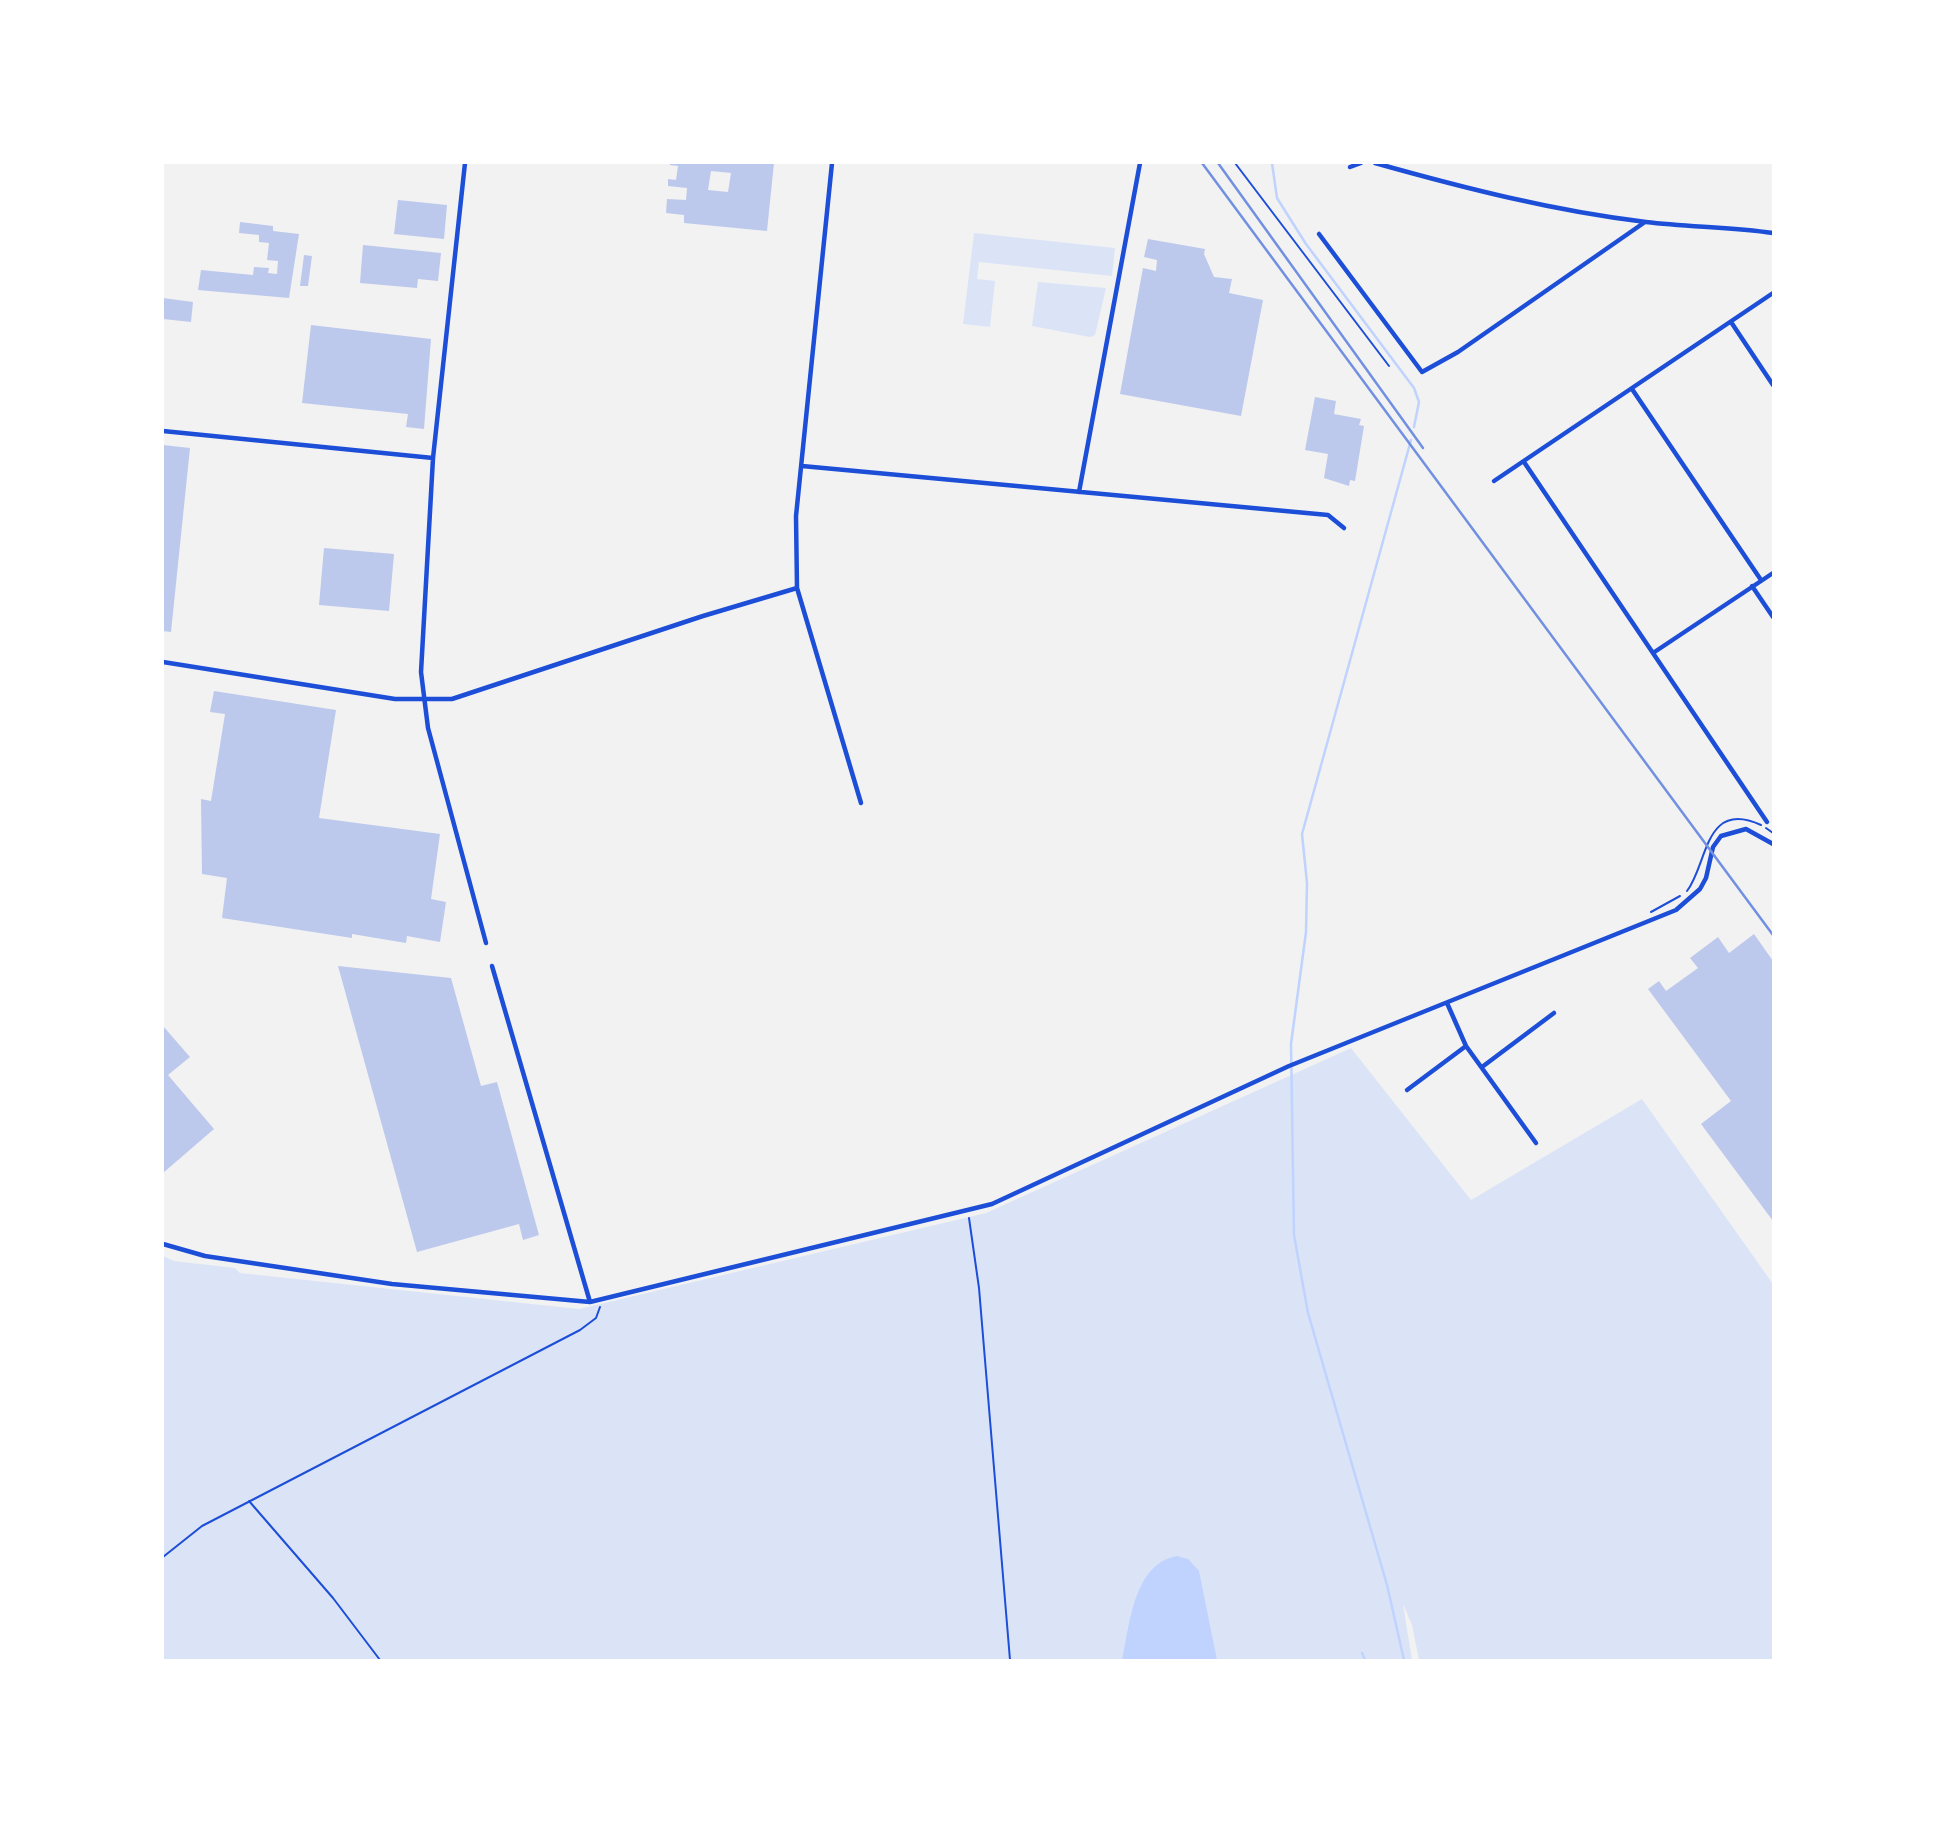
<!DOCTYPE html>
<html>
<head>
<meta charset="utf-8">
<style>
	body { margin:0 }
	#map { position:relative; width:1936px; height:1823px; overflow:hidden; background:#f2f2f2; font-family:"IBM Plex Sans",sans-serif }
	canvas { display:block }
	.frame { position:absolute; inset:0; border:164px solid #fff; pointer-events:none }
</style>
</head>
<body>
<div id="map">
<canvas width="1936" height="1823"></canvas>
<div class="frame"></div>
</div>
<script>
const c = document.querySelector('canvas').getContext('2d');
c.lineJoin = 'round';
function fillPath(path, color) { c.fillStyle = color; c.fill(path, 'evenodd'); }
function stroke(path, color, width, dash) { c.strokeStyle = color; c.lineWidth = width; c.lineCap = dash ? 'butt' : 'round'; c.setLineDash(dash || []); c.stroke(path); }
fillPath(new Path2D(`
	M 974,233 L 1115,248 L 1112,276 L 979,262 L 977,279 L 995,281 L 990,327 L 963,324 Z
	M 1038,282 L 1106,288 L 1095,335 L 1090,337 L 1032,326 Z
	M 1351,1048 L 1471,1200 L 1642,1099 L 1773,1284 L 1773,1660 L 1419,1660 L 1412,1625 L 1403,1604 L 1412,1660 L 163,1660 L 163,1256 L 174,1261 L 235,1268 L 240,1273 L 579,1309 L 986,1213 Z`), '#dbe4f7');
fillPath(new Path2D(`
	M 1177,1556 L 1188,1559 L 1199,1571 L 1217,1660 L 1122,1660 C 1130,1625 1133,1564 1177,1556 Z`), '#bfd3fe');
stroke(new Path2D(`
	M 1272,163 L 1277,198 L 1282,206 L 1306,244 L 1414,388 L 1419,402 L 1414,427
	M 1362,1653 L 1365,1660
	M 1404,1660 L 1387,1585 L 1308,1313 L 1294,1235 L 1291,1044 L 1306,932 L 1307,883 L 1302,834 L 1411,440`), '#bfd3fe', 2.5);
fillPath(new Path2D(`
	M 670,163 L 774,163 L 767,231 L 684,223 L 684,215 L 666,213 L 667,199 L 686,200 L 687,188 L 668,186 L 668,179 L 676,180 L 678,166 L 670,165 ZM 711,171 L 731,173 L 728,192 L 708,190 Z
	M 398,200 L 447,205 L 444,239 L 394,234 Z
	M 240,222 L 273,226 L 273,231 L 299,234 L 289,298 L 198,290 L 201,270 L 253,275 L 254,267 L 269,268 L 268,273 L 277,274 L 278,261 L 267,260 L 269,243 L 259,242 L 259,235 L 239,233 Z
	M 1148,239 L 1205,249 L 1204,254 L 1214,277 L 1232,279 L 1229,293 L 1263,300 L 1241,416 L 1120,394 L 1143,268 L 1156,271 L 1157,260 L 1144,257 Z
	M 363,245 L 441,253 L 438,281 L 418,279 L 417,288 L 360,283 Z
	M 304,255 L 312,256 L 308,286 L 300,286 Z
	M 163,298 L 193,302 L 191,322 L 163,319 Z
	M 311,325 L 431,339 L 424,429 L 406,427 L 408,414 L 302,403 Z
	M 1315,397 L 1336,401 L 1334,414 L 1361,419 L 1359,425 L 1364,426 L 1355,481 L 1350,480 L 1349,486 L 1324,478 L 1328,454 L 1305,450 Z
	M 163,445 L 190,448 L 171,632 L 163,631 Z
	M 324,548 L 394,554 L 389,611 L 319,605 Z
	M 214,691 L 336,710 L 319,818 L 440,834 L 431,899 L 446,902 L 440,942 L 407,936 L 406,943 L 352,934 L 352,938 L 222,918 L 227,878 L 202,874 L 201,799 L 211,801 L 225,714 L 210,712 Z
	M 1754,934 L 1773,961 L 1773,1221 L 1701,1124 L 1731,1101 L 1648,989 L 1659,981 L 1666,991 L 1698,968 L 1690,958 L 1718,937 L 1729,953 Z
	M 338,966 L 451,978 L 481,1086 L 497,1082 L 539,1235 L 523,1240 L 519,1224 L 417,1252 Z
	M 163,1026 L 190,1057 L 168,1075 L 214,1129 L 163,1173 Z`), '#bdc9ec');
stroke(new Path2D(`
	M 1235,163 L 1389,366
	M 1766,828 L 1773,833
	M 1687,891 C 1708,864 1704,799 1761,825
	M 1651,912 L 1680,896
	M 969,1218 L 979,1288 L 1010,1660
	M 249,1501 L 333,1598 L 380,1660
	M 163,1557 L 202,1526 L 580,1330 L 596,1318 L 600,1307`), '#1d4ed8', 2);
stroke(new Path2D(`
	M 465,163 L 433,458 L 421,672 L 428,728 L 486,943
	M 832,163 L 796,516 L 797,588 L 861,803
	M 1375,163 C 1464,188 1554,211 1646,222 C 1688,227 1731,227 1773,233
	M 1350,167 L 1361,163
	M 1319,234 L 1422,372 L 1458,352 L 1645,222
	M 1731,322 L 1773,385
	M 1632,389 L 1761,580
	M 163,431 L 433,458
	M 1524,462 L 1767,822
	M 802,466 L 1328,515 L 1344,528
	M 1494,481 L 1773,293
	M 1079,492 L 1140,163
	M 1752,586 L 1773,617
	M 1653,653 L 1773,573
	M 163,662 L 395,699 L 452,699 L 703,616 L 797,588
	M 492,966 L 590,1302
	M 1447,1003 L 1466,1046 L 1536,1143
	M 1482,1067 L 1554,1013
	M 1407,1090 L 1466,1046
	M 163,1244 L 205,1256 L 392,1284 L 590,1302 L 992,1204 L 1289,1066 L 1676,910 L 1700,889 L 1706,878 L 1713,847 L 1721,836 L 1746,829 L 1773,844`), '#1d4ed8', 4.5);
stroke(new Path2D(`
	M 1202,163 L 1773,935
	M 1218,163 L 1423,448`), '#7290e2', 2.5);
</script>
</body>
</html>
